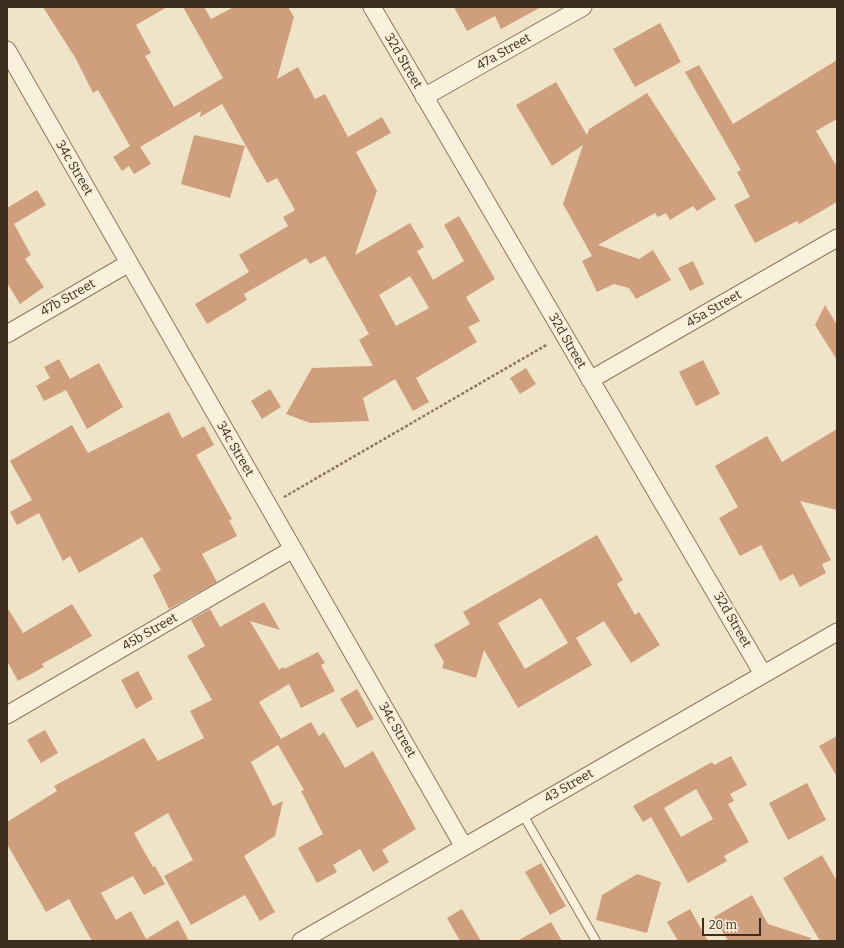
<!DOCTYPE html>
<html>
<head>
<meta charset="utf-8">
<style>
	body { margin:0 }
	#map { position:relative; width:844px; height:948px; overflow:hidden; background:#f0e4c8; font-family:Bitter,serif }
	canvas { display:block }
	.frame { position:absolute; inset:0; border:8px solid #3d2e20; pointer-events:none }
	.scale { position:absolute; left:702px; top:918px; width:59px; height:18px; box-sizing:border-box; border:2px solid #3d2e20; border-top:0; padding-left:5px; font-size:12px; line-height:14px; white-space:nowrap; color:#3d2e20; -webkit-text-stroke:3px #f7eed8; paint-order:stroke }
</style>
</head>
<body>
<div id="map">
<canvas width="844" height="948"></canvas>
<div class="frame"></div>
<div class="scale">20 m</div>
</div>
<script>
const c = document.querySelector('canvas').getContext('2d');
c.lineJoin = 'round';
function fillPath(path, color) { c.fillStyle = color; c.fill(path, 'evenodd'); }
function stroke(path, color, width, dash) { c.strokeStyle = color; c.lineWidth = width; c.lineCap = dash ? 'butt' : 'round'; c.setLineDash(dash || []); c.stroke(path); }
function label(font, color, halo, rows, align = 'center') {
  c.font = font + ' Bitter,serif'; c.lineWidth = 4; c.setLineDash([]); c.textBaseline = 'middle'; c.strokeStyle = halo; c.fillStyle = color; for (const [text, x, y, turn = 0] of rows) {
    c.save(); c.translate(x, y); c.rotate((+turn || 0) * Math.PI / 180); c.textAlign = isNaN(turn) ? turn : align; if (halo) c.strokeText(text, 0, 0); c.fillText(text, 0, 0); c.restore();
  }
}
fillPath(new Path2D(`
	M 43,7 L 167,7 L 136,25 L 151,53 L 145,56 L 174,107 L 223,78 L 183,7 L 204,7 L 211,19 L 234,7 L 288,7 L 294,17 L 277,79 L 298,67 L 315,99 L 325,94 L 348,137 L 382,117 L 391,133 L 356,152 L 377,191 L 355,255 L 410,223 L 424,247 L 417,251 L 433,280 L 464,261 L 444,225 L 459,216 L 495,279 L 466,297 L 480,321 L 468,327 L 477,342 L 416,378 L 429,402 L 413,411 L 395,379 L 363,398 L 369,421 L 310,423 L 286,414 L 312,368 L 373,366 L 359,340 L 369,334 L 325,256 L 310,264 L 306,258 L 244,294 L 247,300 L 207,324 L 195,304 L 249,272 L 239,255 L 288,226 L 283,217 L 295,210 L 277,178 L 267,183 L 222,104 L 200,117 L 201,111 L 140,147 L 151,164 L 134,174 L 129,166 L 122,171 L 113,157 L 130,146 L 98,90 L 93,93 L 76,59 ZM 410,276 L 429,308 L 396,326 L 379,295 Z
	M 454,7 L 541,7 L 501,29 L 495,16 L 467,31 Z
	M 660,23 L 681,62 L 635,87 L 613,49 Z
	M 837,60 L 837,119 L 816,131 L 837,167 L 837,202 L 799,224 L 797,221 L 755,243 L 734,205 L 750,197 L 737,172 L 741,170 L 685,72 L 699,65 L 733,124 Z
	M 556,82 L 587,135 L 589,129 L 647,93 L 716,199 L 697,211 L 693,206 L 670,220 L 666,213 L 658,217 L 655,213 L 598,245 L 639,259 L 653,250 L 671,280 L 636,299 L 629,288 L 614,284 L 597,292 L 582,261 L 592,256 L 563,204 L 583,145 L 552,166 L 516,105 Z
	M 194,135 L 245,146 L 230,198 L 181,184 Z
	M 37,190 L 46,205 L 14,224 L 31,255 L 25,259 L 44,287 L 20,304 L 7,283 L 7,208 Z
	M 693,261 L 704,284 L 690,291 L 678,268 Z
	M 825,305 L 837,325 L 837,360 L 815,325 Z
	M 59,359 L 70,379 L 99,363 L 123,407 L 87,429 L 66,390 L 44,401 L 36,386 L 50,378 L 44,367 Z
	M 703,360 L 720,394 L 696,406 L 679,372 Z
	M 526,368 L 536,384 L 520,394 L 510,378 Z
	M 270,389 L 281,407 L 262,419 L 251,401 Z
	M 169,412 L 182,438 L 204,426 L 214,445 L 196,455 L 232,519 L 229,520 L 237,536 L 202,554 L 217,582 L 169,609 L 153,575 L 161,570 L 142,537 L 79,573 L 70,556 L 63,561 L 39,513 L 17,525 L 10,512 L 32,500 L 10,461 L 72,425 L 88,453 Z
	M 837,429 L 837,510 L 800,501 L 831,560 L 822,564 L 826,573 L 800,587 L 793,574 L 780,581 L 761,545 L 740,556 L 719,518 L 738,507 L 715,466 L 767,436 L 782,462 Z
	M 597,535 L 623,580 L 617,584 L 635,615 L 639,612 L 660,645 L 631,663 L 604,621 L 576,638 L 592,665 L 518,708 L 484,650 L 476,678 L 442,668 L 444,662 L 434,645 L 470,624 L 463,612 ZM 541,598 L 568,643 L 525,669 L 498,623 Z
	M 264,602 L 280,630 L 250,621 L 279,670 L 283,667 L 284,669 L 318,652 L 325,663 L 321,665 L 335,691 L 301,708 L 289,684 L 259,702 L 281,739 L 311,722 L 319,736 L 324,732 L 345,768 L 373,751 L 416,829 L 382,850 L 389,862 L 373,872 L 360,849 L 333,865 L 337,872 L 317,883 L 298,848 L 323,834 L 301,791 L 304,790 L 278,745 L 251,762 L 273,806 L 283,801 L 275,836 L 244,856 L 275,912 L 260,921 L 245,895 L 191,925 L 164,876 L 193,860 L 168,813 L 134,833 L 153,867 L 155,866 L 165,884 L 144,895 L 133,876 L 101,893 L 116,920 L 131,911 L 146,939 L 178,920 L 189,941 L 92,941 L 69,899 L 46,912 L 7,844 L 7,822 L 57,791 L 54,786 L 144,738 L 158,761 L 204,738 L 190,711 L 212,700 L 187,656 L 205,646 L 191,620 L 210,609 L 220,627 Z
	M 72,604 L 92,636 L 42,664 L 44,667 L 18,681 L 7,661 L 7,607 L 23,633 Z
	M 138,671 L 153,699 L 136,709 L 121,680 Z
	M 357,689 L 374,719 L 357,728 L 340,699 Z
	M 45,730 L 58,753 L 41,763 L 27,740 Z
	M 837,736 L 837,777 L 819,746 Z
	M 731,756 L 747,785 L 730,794 L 734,801 L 728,804 L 749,842 L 724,856 L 727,861 L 688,883 L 651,817 L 643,822 L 633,806 L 712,762 L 714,765 ZM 696,789 L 713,819 L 681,837 L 664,808 Z
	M 807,783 L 826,820 L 788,840 L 769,803 Z
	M 822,855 L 837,881 L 837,941 L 820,941 L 783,878 Z
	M 541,863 L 566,906 L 550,915 L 525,872 Z
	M 637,874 L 661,882 L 647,933 L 596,920 L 602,895 Z
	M 752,895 L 768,924 L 811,938 L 810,941 L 728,941 L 714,917 Z
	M 462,909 L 481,941 L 460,941 L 447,918 Z
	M 690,909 L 708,941 L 678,941 L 667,922 Z
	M 551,922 L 562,941 L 517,941 Z`), '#cf9f7d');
const lane = new Path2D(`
	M 522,813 L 596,941`);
const street = new Path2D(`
	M 372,7 L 763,674
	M 7,50 L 464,847
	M 424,97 L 583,7
	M 7,334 L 129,263
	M 590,380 L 837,238
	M 7,715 L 293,549
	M 301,941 L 837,632`);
stroke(lane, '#8d765c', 10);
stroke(street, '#8d765c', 19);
stroke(new Path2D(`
	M 284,497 L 548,344`), '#8d765c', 2.5, [3, 2]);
stroke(lane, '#faf1dc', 8);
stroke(street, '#faf1dc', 17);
label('13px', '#3d2e20', '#f7eed8', [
	["47a Street",504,52,-30],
	["32d Street",403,61,60],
	["34c Street",74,168,60],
	["47b Street",68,298,-30],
	["45a Street",714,309,-30],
	["32d Street",567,341,60],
	["34c Street",235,449,60],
	["32d Street",732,620,60],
	["45b Street",150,632,-30],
	["34c Street",397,730,60],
	["43 Street",569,786,-30]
]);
</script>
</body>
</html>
